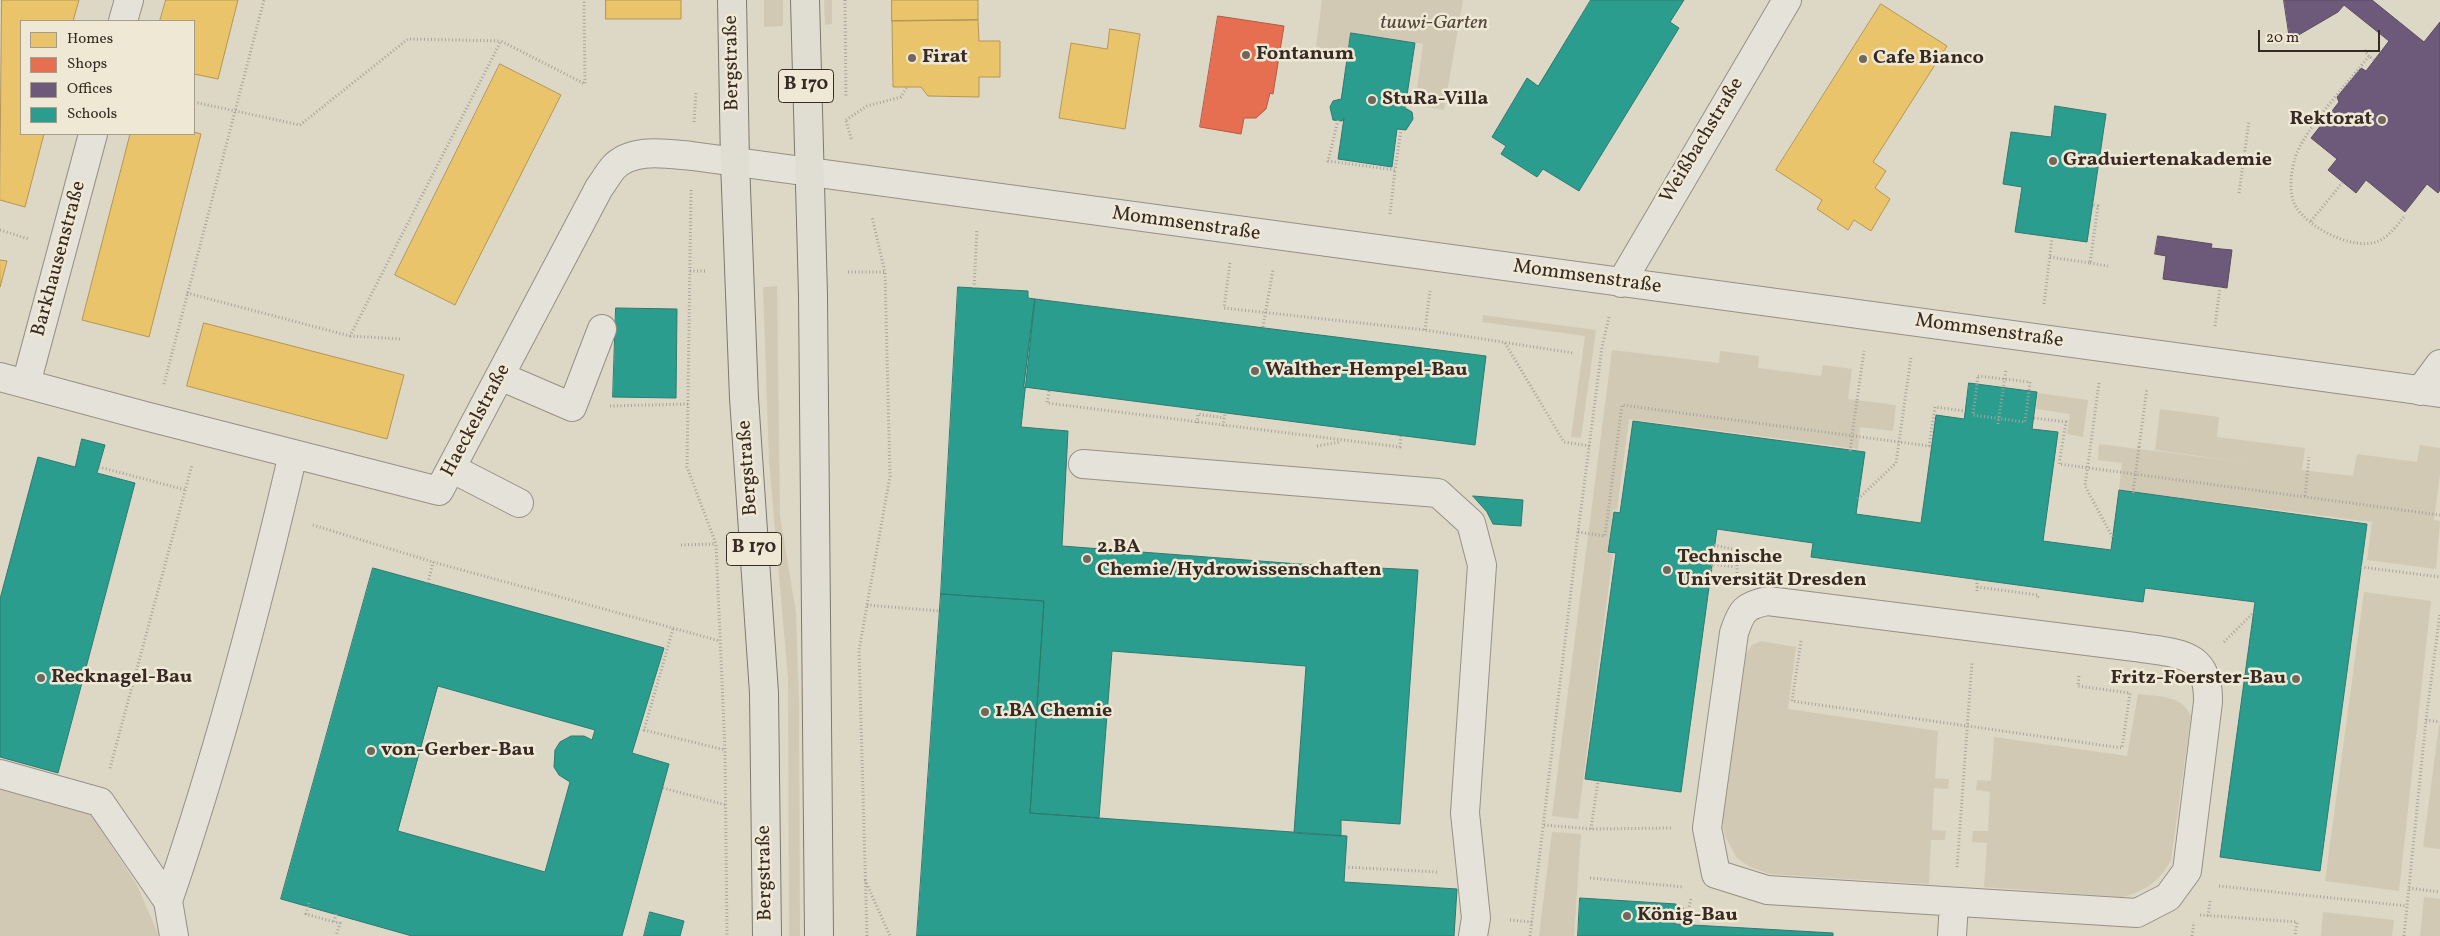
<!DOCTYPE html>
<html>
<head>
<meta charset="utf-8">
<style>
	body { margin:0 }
	#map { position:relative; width:2440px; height:936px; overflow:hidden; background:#ddd7c6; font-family:Vollkorn,serif }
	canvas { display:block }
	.legend { position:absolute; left:20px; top:20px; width:175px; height:115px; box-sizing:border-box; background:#efe8d4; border:1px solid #a59c8e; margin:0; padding:6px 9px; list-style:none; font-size:15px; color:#372a24 }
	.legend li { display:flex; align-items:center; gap:10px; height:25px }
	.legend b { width:25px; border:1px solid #a59c8e }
	.scale { position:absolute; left:2258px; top:30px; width:122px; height:22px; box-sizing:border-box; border:2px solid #372a24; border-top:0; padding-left:6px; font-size:15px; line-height:18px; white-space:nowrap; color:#372a24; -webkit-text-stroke:4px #efe8d4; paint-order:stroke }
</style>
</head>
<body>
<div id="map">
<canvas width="2440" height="936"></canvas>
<ul class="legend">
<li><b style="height:14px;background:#e9c46a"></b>Homes</li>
<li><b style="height:14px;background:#e76f51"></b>Shops</li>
<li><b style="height:14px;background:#6d597a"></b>Offices</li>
<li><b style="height:14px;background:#2a9d8f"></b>Schools</li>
</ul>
<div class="scale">20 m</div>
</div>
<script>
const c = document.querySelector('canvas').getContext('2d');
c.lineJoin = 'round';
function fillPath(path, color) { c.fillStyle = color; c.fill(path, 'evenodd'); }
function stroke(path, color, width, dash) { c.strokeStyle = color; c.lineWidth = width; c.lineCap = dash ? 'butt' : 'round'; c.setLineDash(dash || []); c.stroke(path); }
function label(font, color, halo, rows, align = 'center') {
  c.font = font + ' Vollkorn,serif'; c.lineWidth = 5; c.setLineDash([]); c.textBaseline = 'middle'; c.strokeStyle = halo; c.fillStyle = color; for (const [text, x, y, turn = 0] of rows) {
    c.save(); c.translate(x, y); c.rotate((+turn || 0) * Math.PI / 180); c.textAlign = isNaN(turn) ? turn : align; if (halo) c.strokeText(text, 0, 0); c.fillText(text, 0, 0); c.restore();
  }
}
fillPath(new Path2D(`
	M 764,0 L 783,0 L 783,26 L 764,27 Z
	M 824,0 L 832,0 L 832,24 L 825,25 Z
	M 1322,0 L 1463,0 L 1444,110 L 1415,105 L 1423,44 L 1351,33 L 1347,52 L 1316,47 Z
	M 777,286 L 780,516 L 796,613 L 799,703 L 800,936 L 789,936 L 788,678 L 769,461 L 763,287 Z
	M 1483,315 L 1596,330 L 1581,438 L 1571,437 L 1585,336 L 1482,322 Z
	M 1612,350 L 1719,363 L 1720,351 L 1759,356 L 1758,368 L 1821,376 L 1823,365 L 1852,369 L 1848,399 L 1896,405 L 1893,431 L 1860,427 L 1858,449 L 1629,419 L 1617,510 L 1613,509 L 1607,553 L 1613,554 L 1578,819 L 1552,816 Z
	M 2038,393 L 2088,400 L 2083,437 L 2067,434 L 2070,414 L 2036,409 Z
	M 2160,409 L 2219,417 L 2217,437 L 2305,448 L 2302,470 L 2353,476 L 2357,454 L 2417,462 L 2420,445 L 2440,448 L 2440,474 L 2434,520 L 2440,521 L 2436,569 L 2367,560 L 2372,522 L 2119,490 L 2122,463 L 2098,460 L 2099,444 L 2251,463 L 2155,450 Z
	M 2364,592 L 2431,601 L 2399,891 L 2325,881 Z
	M 1761,641 L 1796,647 L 1788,709 L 1938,731 L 1935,778 L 1949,779 L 1948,789 L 1934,788 L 1932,830 L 1946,831 L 1945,840 L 1931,840 L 1929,884 L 1770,874 L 1750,867 L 1737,858 L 1725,836 L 1722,820 L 1746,654 L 1752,645 Z
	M 2138,694 C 2158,697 2182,694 2191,716 L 2171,860 C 2160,881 2145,891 2123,897 L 1984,887 L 1987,843 L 1972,842 L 1973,831 L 1988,831 L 1990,792 L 1976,790 L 1977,780 L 1991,781 L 1994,737 L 2127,756 Z
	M 2439,725 L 2440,725 L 2440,849 L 2423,847 Z
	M 0,789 L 90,813 L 137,885 L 159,936 L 0,936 Z
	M 1552,832 L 1581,834 L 1574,936 L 1539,936 Z
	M 2424,897 L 2440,899 L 2440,936 L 2420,936 Z
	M 2323,912 L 2394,920 L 2392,936 L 2321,936 Z`), '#d1c9b3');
const homes = new Path2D(`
	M 2,0 L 79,0 L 73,21 L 21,21 L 21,134 L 44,134 L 25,207 L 0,200 Z
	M 166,0 L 238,0 L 218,79 L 194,74 L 194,21 L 160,21 Z
	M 606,0 L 681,0 L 681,19 L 606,19 Z
	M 892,0 L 978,0 L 978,20 L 892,21 Z
	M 1881,4 L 1947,46 L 1873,162 L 1886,171 L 1875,188 L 1890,199 L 1871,231 L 1854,220 L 1848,230 L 1817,209 L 1822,200 L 1776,170 Z
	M 978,20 L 979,41 L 1000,41 L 1000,77 L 979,77 L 979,97 L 928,96 L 921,87 L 893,87 L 892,21 Z
	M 1110,29 L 1140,34 L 1125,129 L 1059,118 L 1071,43 L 1107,49 Z
	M 500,64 L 561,95 L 455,305 L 395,275 Z
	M 194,132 L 201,134 L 149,337 L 82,320 L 130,134 Z
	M 0,260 L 7,261 L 0,287 Z
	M 204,323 L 404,375 L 387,439 L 187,386 Z`);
fillPath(homes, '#e9c46a');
stroke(homes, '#b49655', 1);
const shops = new Path2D(`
	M 1218,16 L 1284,26 L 1273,94 L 1270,93 L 1266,109 L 1256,118 L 1244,118 L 1241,134 L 1200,127 Z`);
fillPath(shops, '#e76f51');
stroke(shops, '#b25a44', 1);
const offices = new Path2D(`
	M 2284,0 L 2372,0 L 2424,42 L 2440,22 L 2440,190 L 2438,193 L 2427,184 L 2405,212 L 2366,180 L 2356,193 L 2328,170 L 2337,159 L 2311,138 L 2339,102 L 2337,97 L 2361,68 L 2366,71 L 2389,41 L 2344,5 L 2338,12 L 2290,40 Z
	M 2158,236 L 2212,244 L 2211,248 L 2232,250 L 2227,288 L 2163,279 L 2166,256 L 2155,254 Z`);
fillPath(offices, '#6d597a');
stroke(offices, '#5d4b60', 1);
const schools = new Path2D(`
	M 1591,0 L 1684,0 L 1670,22 L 1679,28 L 1579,191 L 1543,169 L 1537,177 L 1501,154 L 1506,146 L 1492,137 L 1527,78 L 1538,86 Z
	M 1351,33 L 1415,43 L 1405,108 L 1412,112 L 1413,119 L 1406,130 L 1397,129 L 1392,167 L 1338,159 L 1344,118 L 1342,121 L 1333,120 L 1330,107 L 1333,101 L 1341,99 Z
	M 2055,106 L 2106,114 L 2087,242 L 2015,232 L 2022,187 L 2003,184 L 2011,132 L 2051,137 Z
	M 958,287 L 1028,291 L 1028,298 L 1035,299 L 1021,427 L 1068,431 L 1062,546 L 1299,564 L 1418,570 L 1400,824 L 1341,820 L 1341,836 L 1294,833 L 1306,666 L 1112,651 L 1099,818 L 1030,813 L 1044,601 L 941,594 Z
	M 1035,299 L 1486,356 L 1475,445 L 1024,387 Z
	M 616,308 L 677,309 L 676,398 L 613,397 Z
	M 1969,383 L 2037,392 L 2032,429 L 2058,432 L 2043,541 L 2111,550 L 2119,490 L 2367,524 L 2320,871 L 2220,857 L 2255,602 L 2145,588 L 2143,602 L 1811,557 L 1813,543 L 1717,529 L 1681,792 L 1585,779 L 1616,553 L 1608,552 L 1614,512 L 1620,513 L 1633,421 L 1865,452 L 1856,514 L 1921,523 L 1936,415 L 1964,419 Z
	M 82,439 L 105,445 L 97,473 L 135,483 L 58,773 L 0,757 L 0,599 L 38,457 L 75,467 Z
	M 1473,496 L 1523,500 L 1521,526 L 1493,524 L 1487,512 Z
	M 373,568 L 664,648 L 632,753 L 669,764 L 622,936 L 412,936 L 281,899 ZM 438,686 L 595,730 L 592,740 L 584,736 L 571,736 L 560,742 L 555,750 L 554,767 L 559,775 L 570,782 L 545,872 L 398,831 Z
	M 941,594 L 1044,601 L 1030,813 L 1347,836 L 1344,882 L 1457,889 L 1454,936 L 917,936 Z
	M 1580,898 L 1676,904 L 1675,924 L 1833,933 L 1833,936 L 1578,936 Z
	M 650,912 L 684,921 L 680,936 L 644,936 Z`);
fillPath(schools, '#2a9d8f');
stroke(schools, '#2e7a6f', 1);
const minor = new Path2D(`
	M 123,21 L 129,0
	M 1621,283 L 1787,0
	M 500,376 L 572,407 L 602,329
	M 0,377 L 145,416 L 439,491 L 599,188 C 604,181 608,174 613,168 C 632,147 667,154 692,156 L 2440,393
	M 26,384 L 93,134
	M 2420,391 L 2440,364
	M 1083,464 L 1438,493 L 1471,523 L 1482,565 L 1465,813 L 1476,918 L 1473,936
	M 451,468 L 519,503
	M 1768,601 L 2135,647 C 2177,654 2209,650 2208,702 L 2187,871 L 2168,897 L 2137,913 L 1767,890 L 1716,874 L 1707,828 L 1734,633 C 1741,611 1745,605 1768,601 Z
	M 0,774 L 100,802 L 168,901 L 174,936
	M 168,901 C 218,755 258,605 293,454
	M 1952,936 L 1954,903`);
const major = new Path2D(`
	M 732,0 L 735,162 L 744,398 L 764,693 L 767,936
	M 805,0 L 813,295 L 819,936`);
stroke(minor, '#969086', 30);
stroke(major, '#7e7970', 30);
stroke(new Path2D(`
	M 845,0 L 846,97
	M 2364,50 L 2369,56
	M 2374,60 L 2369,56 C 2349,82 2304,129 2295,158 C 2291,172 2288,193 2296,207 C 2309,228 2352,250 2376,242 C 2388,238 2396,226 2404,217
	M 194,102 L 300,125 L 408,39 L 501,41
	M 846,120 L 867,106 L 901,97 L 907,87
	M 1338,120 L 1328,161 L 1395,170 L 1401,130
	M 846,121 L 852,141
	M 694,122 L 696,91
	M 691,190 L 687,467 L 716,544 L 725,750 L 727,936
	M 2239,193 L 2249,121
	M 1390,214 L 1395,170
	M 2311,221 L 2343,182
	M 0,230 L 29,239
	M 2050,257 L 2090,263 L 2098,206 L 2093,205
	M 1230,263 L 1224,308 L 1425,330 L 1573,353
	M 2090,263 L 2108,266
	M 690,271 L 705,271
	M 848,272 L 885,272
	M 974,288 L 977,229
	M 187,293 L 350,336 L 501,41 L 585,84 L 584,0
	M 2044,304 L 2052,238
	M 2215,326 L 2220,287
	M 1263,327 L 1273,270
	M 1425,330 L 1430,291
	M 350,336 L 401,339
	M 1505,343 L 1564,442 L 1590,446
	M 1978,376 L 2030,382 L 2025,422 L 1973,415 Z
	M 2099,383 L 2085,486 L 2113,538
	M 164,384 L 264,0
	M 1049,391 L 1047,403 L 1400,447 L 1401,435
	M 1857,400 L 1864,351
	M 610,406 L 688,404
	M 2034,418 L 2066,422 L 2059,464 L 2440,515
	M 1197,423 L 1198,414 L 1224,418
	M 1998,424 L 2006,370
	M 1223,426 L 1225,413
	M 1317,446 L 1340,442
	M 2139,447 L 2147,388
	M 99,467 L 186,490
	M 2305,496 L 2309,457
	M 1858,499 L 1896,463 L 1911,357
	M 313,525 L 433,562 L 720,641
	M 1578,532 L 1605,536 L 1622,405 L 1929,446 L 1935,407 L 1965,411
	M 681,545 L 716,544
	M 1714,545 L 1737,550 L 1737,573
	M 2361,567 L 2440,577
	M 1710,573 L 1713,564 L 1735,567
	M 428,583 L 433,562
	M 1977,587 L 2038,595 L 2038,599
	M 1977,591 L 1977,580
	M 867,605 L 940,611
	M 673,629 L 644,730 L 725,750
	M 1801,641 L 1792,701 L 2122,748 L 2130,693 L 2078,686 L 2079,676
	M 2224,642 L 2254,612
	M 2426,720 L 2440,722
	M 110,768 L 192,465
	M 663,788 L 726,805
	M 1544,825 L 1591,829 L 1673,828
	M 1591,829 L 1598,781
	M 1345,867 L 1437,872
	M 1957,867 L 1972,662
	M 1590,878 L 1683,887
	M 865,880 L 890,936
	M 2219,886 L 2407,906
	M 2409,888 L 2440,892
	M 309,903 L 306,914 L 334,922
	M 1676,908 L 1687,909
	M 336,914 L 334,922 L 340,923 L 336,936
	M 2200,915 L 2297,922 L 2295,936
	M 2208,916 L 2210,901
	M 1510,920 L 1532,922
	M 1686,924 L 1691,898
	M 867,936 L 859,650 L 890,476 L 885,272 L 872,217
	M 1530,936 L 1578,532 L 1602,347 L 1609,317
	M 2192,936 L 2194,922
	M 2404,936 L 2426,720 L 2440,613`), '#a7a39c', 3, [1, 2.5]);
stroke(minor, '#e5e2da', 28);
stroke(major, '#e0ddd3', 28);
stroke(new Path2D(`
	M 1850,451 L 1857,400
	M 2133,493 L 2139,447`), '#a7a39c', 3, [1, 2.5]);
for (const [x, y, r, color] of [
	[1246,55,5,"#71675d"],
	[912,58,5,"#71675d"],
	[1863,59,5,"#71675d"],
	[1372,100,5,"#71675d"],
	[2382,120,5,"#71675d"],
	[2053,161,5,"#71675d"],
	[1255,371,5,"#71675d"],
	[1087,559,5,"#71675d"],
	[1667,570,5,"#71675d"],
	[41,678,5,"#71675d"],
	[2296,679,5,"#71675d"],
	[985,712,5,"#71675d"],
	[371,751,5,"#71675d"],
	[1627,916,5,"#71675d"]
]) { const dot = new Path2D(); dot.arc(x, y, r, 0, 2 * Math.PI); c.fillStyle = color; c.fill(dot); stroke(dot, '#efe8d4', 2); }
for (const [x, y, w] of [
	[806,86,55],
	[754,549,55]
]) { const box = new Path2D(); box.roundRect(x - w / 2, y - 16.5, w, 33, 4); c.fillStyle = '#efe8d4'; c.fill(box); stroke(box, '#372a24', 1); }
label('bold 19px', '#372a24', null, [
	["B 170",806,86],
	["B 170",754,549]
]);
label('italic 20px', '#54473d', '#efe8d4', [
	["tuuwi-Garten",1434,24]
]);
label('bold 20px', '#372a24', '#efe8d4', [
	["Fontanum",1256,55],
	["Firat",922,58],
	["Cafe Bianco",1873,59],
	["StuRa-Villa",1382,100],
	["Rektorat",2372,120,"right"],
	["Graduiertenakademie",2063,161],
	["Walther-Hempel-Bau",1265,371],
	["2.BA",1097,548],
	["Chemie/Hydrowissenschaften",1097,571],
	["Technische",1677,558],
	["Universität Dresden",1677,581],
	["Recknagel-Bau",51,678],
	["Fritz-Foerster-Bau",2286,679,"right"],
	["1.BA Chemie",995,712],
	["von-Gerber-Bau",381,751],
	["König-Bau",1637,916]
], 'left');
label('20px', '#372a24', '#efe8d4', [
	["Bergstraße",733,63,-91],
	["Weißbachstraße",1703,141,-59],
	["Mommsenstraße",1186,225,8],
	["Barkhausenstraße",60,259,-75],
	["Mommsenstraße",1587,278,8],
	["Mommsenstraße",1989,332,8],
	["Haeckelstraße",477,421,-62],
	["Bergstraße",749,468,-94],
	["Bergstraße",766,873,-91]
]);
</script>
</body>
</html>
